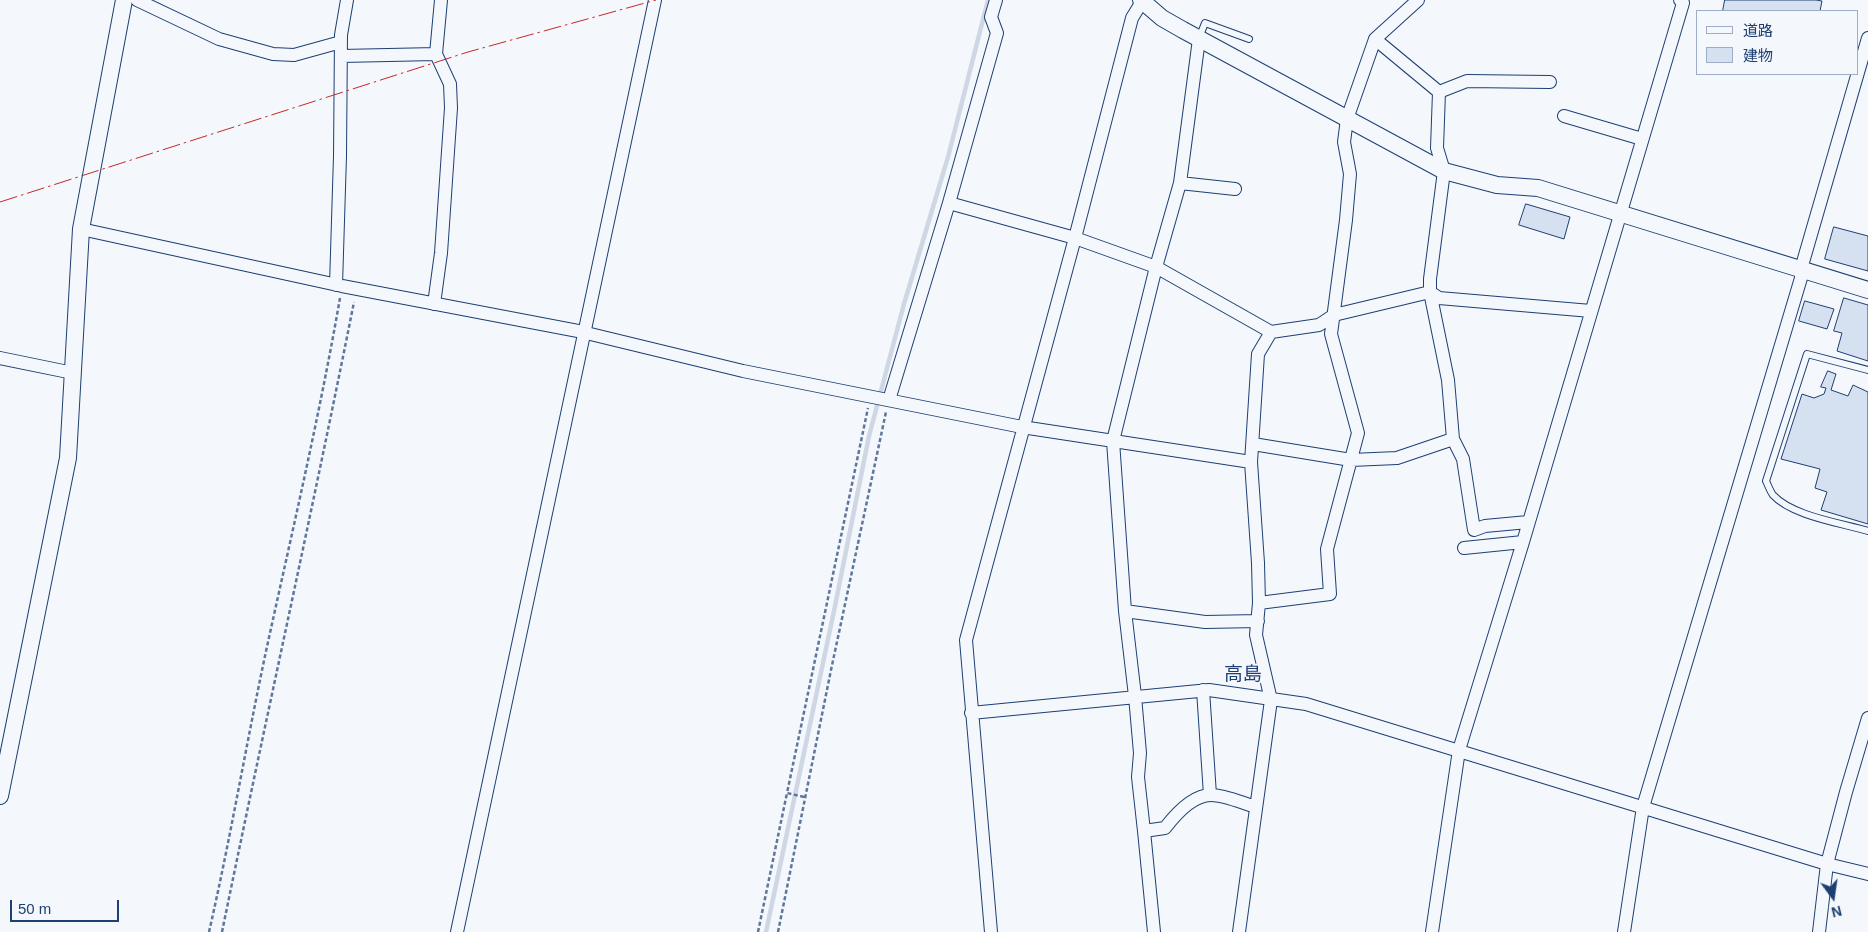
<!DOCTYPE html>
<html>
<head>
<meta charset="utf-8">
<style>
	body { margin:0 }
	#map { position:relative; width:1868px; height:932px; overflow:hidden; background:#f4f7fb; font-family:Arial,"Noto Sans JP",sans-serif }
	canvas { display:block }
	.legend { position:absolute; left:1696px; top:10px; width:162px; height:65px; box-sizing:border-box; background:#f4f7fb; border:1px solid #9eadc5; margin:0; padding:6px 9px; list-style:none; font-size:15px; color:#1d3f73 }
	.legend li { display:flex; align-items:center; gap:10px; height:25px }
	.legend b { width:25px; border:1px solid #9eadc5 }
	.north { position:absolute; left:1808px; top:872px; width:50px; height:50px; -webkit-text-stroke:4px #f4f7fb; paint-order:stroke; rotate:166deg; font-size:14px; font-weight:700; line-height:20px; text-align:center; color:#1d3f73 }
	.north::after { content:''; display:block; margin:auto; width:18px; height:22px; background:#1d3f73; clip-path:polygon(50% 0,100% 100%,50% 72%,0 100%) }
	.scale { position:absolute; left:10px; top:900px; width:109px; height:22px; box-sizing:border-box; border:2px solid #1d3f73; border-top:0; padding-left:6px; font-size:15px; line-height:18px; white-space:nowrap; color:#1d3f73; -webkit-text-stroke:4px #f4f7fb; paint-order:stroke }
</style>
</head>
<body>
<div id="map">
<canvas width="1868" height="932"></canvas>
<ul class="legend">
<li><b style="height:6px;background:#f4f7fb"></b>道路</li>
<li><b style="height:14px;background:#d5e0f0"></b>建物</li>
</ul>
<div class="north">N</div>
<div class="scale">50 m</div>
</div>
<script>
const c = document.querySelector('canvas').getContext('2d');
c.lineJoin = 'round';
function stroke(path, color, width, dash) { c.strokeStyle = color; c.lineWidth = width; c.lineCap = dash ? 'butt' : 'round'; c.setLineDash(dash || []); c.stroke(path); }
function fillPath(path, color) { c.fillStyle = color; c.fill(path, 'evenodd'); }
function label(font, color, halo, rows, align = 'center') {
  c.font = font + ' Arial,"Noto Sans JP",sans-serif'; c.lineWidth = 4; c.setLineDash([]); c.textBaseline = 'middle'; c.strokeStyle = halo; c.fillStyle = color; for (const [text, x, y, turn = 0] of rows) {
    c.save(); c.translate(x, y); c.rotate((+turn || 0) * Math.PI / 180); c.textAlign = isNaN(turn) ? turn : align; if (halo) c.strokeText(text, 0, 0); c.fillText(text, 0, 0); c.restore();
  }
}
stroke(new Path2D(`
	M 766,932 L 834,611 L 869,436 L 904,304 L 948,157 L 988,0`), '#cfd7e4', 4.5);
const building = new Path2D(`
	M 1725,0 L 1816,0 L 1822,1 L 1820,11 L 1723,11 Z
	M 1526,204 L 1570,217 L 1564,239 L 1519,225 Z
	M 1834,227 L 1868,236 L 1868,271 L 1825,259 Z
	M 1844,298 L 1868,305 L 1868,361 L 1837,351 L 1842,333 L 1834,331 Z
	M 1805,301 L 1834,309 L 1827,329 L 1799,321 Z
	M 1828,371 L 1836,374 L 1831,390 L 1848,396 L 1853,385 L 1868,392 L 1868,524 L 1821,510 L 1827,492 L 1815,488 L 1820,469 L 1781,459 L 1802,394 L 1814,398 L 1824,394 L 1826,388 L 1821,387 Z`);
fillPath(building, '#d5e0f0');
stroke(building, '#1d3f73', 1);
const service = new Path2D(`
	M 1199,38 L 1205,23 L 1249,39
	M 1868,370 L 1807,354 L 1766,481 C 1768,485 1770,491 1773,495 C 1792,516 1841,523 1868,531`);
const minor = new Path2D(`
	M 137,0 L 219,39 L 273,54 L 294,55 L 341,42
	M 996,0 L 991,17 L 997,33 L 949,203 L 1075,238 L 1156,267 L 1113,441 L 1125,611
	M 1375,39 L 1439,92 L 1467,81 L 1550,82
	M 341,56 L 436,54 L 441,0
	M 1439,92 L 1437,148 L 1444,171 L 1430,279 L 1430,292 L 1448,380 L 1453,439 L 1463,459 L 1474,530 L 1485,526 L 1528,522
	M 1564,116 L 1642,139
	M 1180,183 L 1199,39
	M 1235,189 L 1180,183 L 1156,267 L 1271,332
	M 81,229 L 342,286 L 578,331 L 743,371 L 1022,427 L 1251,462
	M 336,285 L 340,156 L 341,35 L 347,0
	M 1430,292 L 1439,298 L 1591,311
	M 434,304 L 441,253 L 451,108 L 450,84 L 436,54
	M 0,358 L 73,373
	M 889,400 L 949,203
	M 1253,444 L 1351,460 L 1397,458 L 1453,439
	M 1464,548 L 1523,542
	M 1259,603 L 1330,594 L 1327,549 L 1358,433 L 1331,334 L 1346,220 L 1350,174 L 1344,142 L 1347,119 L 1375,39 L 1418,0
	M 1203,690 L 1210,795
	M 971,713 L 1209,690 L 1306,704 L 1827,864 L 1868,874
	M 1144,831 L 1138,777 L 1140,753 L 1135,696 L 1125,611 L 1205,622 L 1258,621
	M 457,932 L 655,0
	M 991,932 L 966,640 L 1075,238 L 1132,18 L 1143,0
	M 1154,932 L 1144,831 L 1165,828 C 1175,815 1193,795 1211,795 C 1225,795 1242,803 1256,807
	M 1239,932 L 1271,700 L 1256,635 L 1259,603 L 1258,563 L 1251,462 L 1258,354 L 1271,332 L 1319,325 L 1334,315 L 1430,292
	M 1432,932 L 1459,750 L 1523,542 L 1683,3 L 1680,0
	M 1624,932 L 1643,807 L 1801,278 L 1801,269 L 1868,38
	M 1819,932 L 1827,864 L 1846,792 L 1868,718`);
const tertiary = new Path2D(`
	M 1141,0 L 1162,18 L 1183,30 L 1444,171 L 1497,185 L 1538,188 L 1868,290
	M 0,796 L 68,458 L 81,229 L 124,0`);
stroke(service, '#1d3f73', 8);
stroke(minor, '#1d3f73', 14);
stroke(tertiary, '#1d3f73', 18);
stroke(new Path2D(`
	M 804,797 L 787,793 L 868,408
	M 209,932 C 231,836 247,739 268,642 C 293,528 320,413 340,298
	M 222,932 C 265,722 312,513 354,302
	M 758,932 L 787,793
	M 778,932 L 831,670 L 886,412`), '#5e769c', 2.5, [4, 2.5]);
stroke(service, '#f4f7fb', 6);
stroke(minor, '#f4f7fb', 12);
stroke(tertiary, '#f4f7fb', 16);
stroke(new Path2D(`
	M 0,202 L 468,52 L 656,0`), '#c62828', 1, [18, 4, 2.5, 4]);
label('19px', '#1d3f73', '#f4f7fb', [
	["高島",1243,675]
]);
</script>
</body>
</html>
